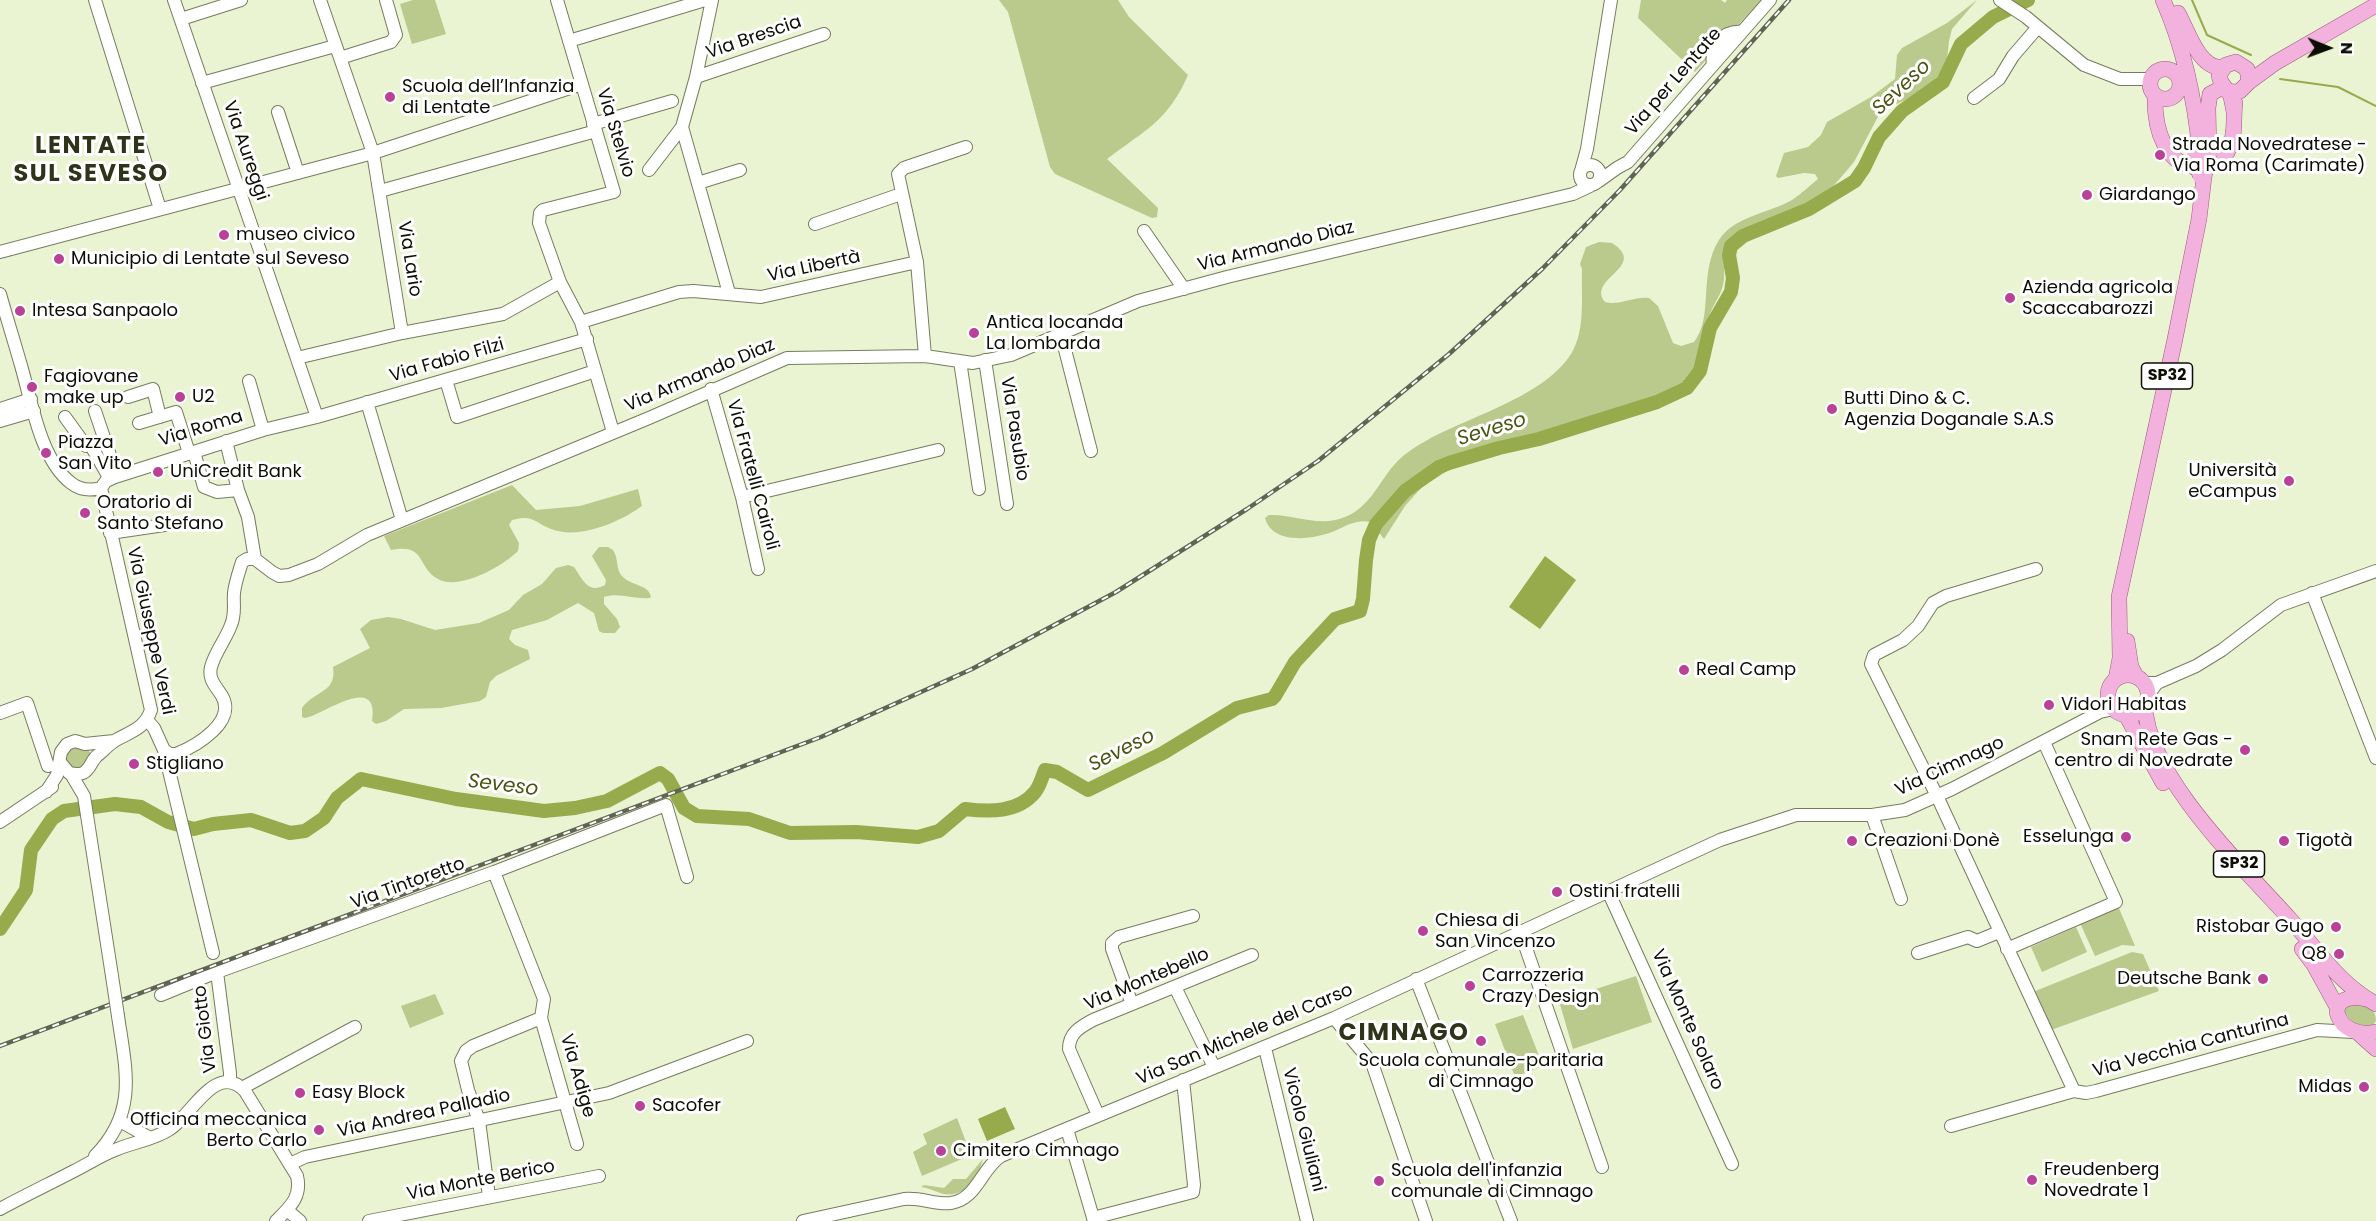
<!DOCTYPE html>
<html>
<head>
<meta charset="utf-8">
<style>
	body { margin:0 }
	#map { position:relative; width:2376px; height:1221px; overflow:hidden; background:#eaf3d2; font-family:Poppins,sans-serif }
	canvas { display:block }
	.north { position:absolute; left:2298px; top:18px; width:60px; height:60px; -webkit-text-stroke:4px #fff; paint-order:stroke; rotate:91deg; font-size:16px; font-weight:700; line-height:24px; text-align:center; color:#0c0e04 }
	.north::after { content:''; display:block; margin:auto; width:21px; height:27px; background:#0c0e04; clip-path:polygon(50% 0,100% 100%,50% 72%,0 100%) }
</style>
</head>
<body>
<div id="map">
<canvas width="2376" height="1221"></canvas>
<div class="north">N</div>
</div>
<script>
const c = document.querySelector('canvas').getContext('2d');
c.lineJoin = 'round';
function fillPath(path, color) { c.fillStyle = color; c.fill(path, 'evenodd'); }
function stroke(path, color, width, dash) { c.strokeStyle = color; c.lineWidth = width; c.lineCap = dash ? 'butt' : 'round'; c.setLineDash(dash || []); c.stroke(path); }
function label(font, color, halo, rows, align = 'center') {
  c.font = font + ' Poppins,sans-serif'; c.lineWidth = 6; c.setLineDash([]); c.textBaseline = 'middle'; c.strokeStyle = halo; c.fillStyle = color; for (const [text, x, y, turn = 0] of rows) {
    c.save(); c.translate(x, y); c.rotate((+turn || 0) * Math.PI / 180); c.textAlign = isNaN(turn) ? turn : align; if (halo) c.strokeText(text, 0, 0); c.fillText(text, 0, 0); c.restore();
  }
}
fillPath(new Path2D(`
	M 413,0 L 435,0 L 446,34 L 412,44 L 400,4 Z
	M 999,0 L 1118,0 L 1129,17 L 1188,75 C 1168,121 1145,130 1107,159 L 1158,208 L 1157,217 L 1152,218 L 1055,174 L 1050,167 L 1008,12 Z
	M 1641,0 L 1721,0 L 1725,3 L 1727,0 L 1761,0 L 1695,72 L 1638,18 Z
	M 1977,0 L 1952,29 L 1949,41 L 1946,69 L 1940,80 L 1921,93 L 1881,111 L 1854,162 L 1830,190 L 1806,206 L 1728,242 C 1721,253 1725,266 1724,279 C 1723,294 1713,303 1709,317 C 1695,360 1708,389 1651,399 L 1651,404 L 1463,461 L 1422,487 L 1405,506 L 1384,539 L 1371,522 C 1366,521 1361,521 1357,522 C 1346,524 1337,531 1326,534 C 1306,540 1272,543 1265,518 L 1269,515 C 1295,514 1319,528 1345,517 C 1370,507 1378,483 1395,464 C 1403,455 1413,448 1424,442 C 1467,417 1544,397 1571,354 C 1586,330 1581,296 1582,269 L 1580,264 L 1586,247 L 1599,242 L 1612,243 C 1649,267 1586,278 1605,302 C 1620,306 1634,296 1649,298 L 1658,306 L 1673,343 L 1681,346 L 1694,342 C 1714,317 1698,273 1719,240 C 1734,216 1770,213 1792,200 C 1801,194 1809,186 1818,179 L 1815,174 L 1804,173 L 1778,178 L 1776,176 L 1784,153 L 1808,147 L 1821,135 L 1827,122 L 1871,97 L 1895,79 L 1897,55 L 1902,48 L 1947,23 Z
	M 512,485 L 536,510 L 580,506 L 638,489 L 642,506 C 620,522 579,540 551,529 C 534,522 533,514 512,520 L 509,525 L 519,543 L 518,551 C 503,566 459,591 438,579 C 416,567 427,543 391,550 L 384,536 Z
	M 599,547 L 608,547 L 613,550 C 619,558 615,570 623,577 C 632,586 647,584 651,596 L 650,598 C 635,600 619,592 604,597 L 604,604 L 617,619 L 620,627 L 615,633 L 603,633 L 599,631 L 594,613 L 578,603 L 547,620 L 512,630 L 509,639 L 515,645 L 528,650 L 530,659 L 496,676 L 490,682 L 486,697 L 480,701 L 441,708 L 404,709 L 386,721 L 376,724 L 372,721 C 380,671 321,716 305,718 L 302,717 L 302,708 C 315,690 337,693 333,667 L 370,648 L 360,629 L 371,620 L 388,617 L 401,619 L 435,630 L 479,623 L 509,610 L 523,595 L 542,584 L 556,568 L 568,565 L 574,567 C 582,578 588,595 605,585 L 606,580 L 592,556 Z
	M 68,745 L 86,746 L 91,754 L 87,768 L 70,771 L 62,753 Z
	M 2118,906 L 2135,946 L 2122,945 L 2095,956 L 2080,923 Z
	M 2076,927 L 2087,952 L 2042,972 L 2031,947 Z
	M 2132,952 L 2143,954 L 2159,991 L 2051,1030 L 2033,992 Z
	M 1636,976 L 1652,1022 L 1573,1049 L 1559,1001 Z
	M 435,994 L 444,1014 L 410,1028 L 401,1006 Z
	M 2361,1004 C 2370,1008 2376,1010 2376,1021 L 2373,1025 C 2357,1028 2350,1022 2343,1009 L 2345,1006 Z
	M 1523,1015 L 1543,1066 L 1515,1077 L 1495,1024 Z
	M 957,1118 L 971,1155 L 922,1176 L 913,1152 L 927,1144 L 923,1134 Z
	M 983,1159 C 978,1176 966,1198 944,1194 C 936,1192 930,1188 921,1187 L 924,1185 L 944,1188 L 953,1179 L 966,1179 Z`), '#bac98c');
fillPath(new Path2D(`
	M 1545,556 L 1576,580 L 1540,629 L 1509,607 Z
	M 1005,1107 L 1015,1129 L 987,1141 L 978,1119 Z`), '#97aa4c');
stroke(new Path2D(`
	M 2192,0 L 2207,35 L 2251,55
	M 2280,79 L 2338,87 L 2376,106`), '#97aa4c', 2);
stroke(new Path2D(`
	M 0,929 L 26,890 L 31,850 L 52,819 L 64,811 L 115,804 L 141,807 L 168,822 L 194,829 L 213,824 L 251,820 L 290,833 L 305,831 L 324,818 L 337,798 L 361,779 L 456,799 L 544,811 L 575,808 L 607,801 L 660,773 L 668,779 L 684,808 L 697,816 L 749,819 L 790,833 L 856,832 L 918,837 L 939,831 L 965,809 C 989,812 1018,813 1035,792 C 1040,786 1042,777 1045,770 L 1057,772 L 1088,790 L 1163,753 L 1237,708 L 1272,699 L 1275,696 L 1295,662 L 1335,619 L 1360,611 L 1363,599 L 1366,560 L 1369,540 L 1376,524 L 1405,491 L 1439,467 L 1449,463 L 1499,448 L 1539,439 L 1657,402 L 1687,388 L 1700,371 L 1710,328 L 1731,292 L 1733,278 L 1729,255 L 1731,246 L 1743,236 L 1809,209 L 1855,181 L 1864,168 L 1879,137 L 1902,111 L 1943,82 L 1961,44 L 1993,17 L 2028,0`), '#97aa4c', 14);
const minor = new Path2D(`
	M 95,0 L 160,209
	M 174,0 L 317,417
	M 320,0 L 373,153 L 402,333
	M 557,0 L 614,192 L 543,210 L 540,213 L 539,223 L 560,282 L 581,322 L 613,432
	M 712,0 L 696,77 L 682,127 L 729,293
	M 2000,0 L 2026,17 L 2084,65 L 2120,79 L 2151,79
	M 181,19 L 241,0
	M 569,41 L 705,0
	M 340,58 L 391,42 L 396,35 L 386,0
	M 1713,65 C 1710,47 1723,30 1742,32
	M 696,77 L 824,34
	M 202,83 L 335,46
	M 1974,98 L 1999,79 L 2013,56 L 2038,27
	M 278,112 L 298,173
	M 593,124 L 672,101
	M1580 175a10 10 0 1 1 20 0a10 10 0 1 1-20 0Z
	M 649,170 L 682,127
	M 1581,171 L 1587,149 L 1611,0
	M 1599,181 L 1617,168 L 1628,162 L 1770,0
	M 698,183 L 740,170
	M 380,191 L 596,131
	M 815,224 L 901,194
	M 1144,231 L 1184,289
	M 0,252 L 373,153 L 582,84
	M 0,294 C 7,319 15,344 22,369 C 32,404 41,460 71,483 C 80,490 90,491 101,488
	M 581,322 L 679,292 L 693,291 L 761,297 L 917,262
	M 1061,334 L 1091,451
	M 925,356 L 917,262 L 898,174 L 904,168 L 966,147
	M 297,358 L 402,333 L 503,314 L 560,282
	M 985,360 L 1007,504
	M 960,361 L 979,489
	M 446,380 L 457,417 L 595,371
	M 249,381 L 263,430
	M 711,389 L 742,497 L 758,569
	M 128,397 L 153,389 L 160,417
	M 367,402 L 402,520
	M 0,409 L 31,399
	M 95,411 L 117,476
	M 65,417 L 86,446 L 90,444 L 110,479
	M 0,421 L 34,411
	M 139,423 L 176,412 L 189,453
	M 226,441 L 238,490 L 248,517 L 255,559
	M 194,452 L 204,487 L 217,492 L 238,490
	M 101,488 L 106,481 L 115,477 L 263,430 L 317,417 L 587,339
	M 742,497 L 938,450
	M 110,533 L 171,524
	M 255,559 L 272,572 L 279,576 L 289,575 L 318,564 L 367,535 L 649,418 L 787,358 L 925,356 L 973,363 L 1011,355 L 1138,301 L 1227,277 L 1573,194 L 1590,186
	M 2036,569 L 1946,596 L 1933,603 L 1918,626 L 1903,640 L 1874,655 L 1871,664 L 1937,796 L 2074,1091
	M 2312,593 L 2376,758
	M 2144,683 L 2157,683 L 2149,694
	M 2157,683 L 2196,666 L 2222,650 L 2281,605 L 2376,571
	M 0,713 L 27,703 L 48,766
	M 147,720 L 154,728 L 164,750 L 213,953
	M 164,750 L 170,754 L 176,754 C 196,746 237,722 222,696 C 216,686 208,680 211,667 C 215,652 226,639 231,625 C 236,614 233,604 234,593 C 235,583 239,572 242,562 L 247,559 L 255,559
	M 60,762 L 69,773 C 74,774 78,775 83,773 C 91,769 91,760 98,755 C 104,750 109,744 116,740 C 132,731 145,728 151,710 L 101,488
	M 71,774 L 84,796 L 112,976
	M 46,792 L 57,775 L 61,752 L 67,744 L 75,741 L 85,744 L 114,741
	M 1872,815 L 1901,899
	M 0,822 L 52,787
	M 1608,891 L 1732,1164
	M 1520,931 L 1602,1167
	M 2007,949 L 2116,902 L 2044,742
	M 1918,953 L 1968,937 L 1977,941 L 1999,932
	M 217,972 L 230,1073 L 230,1082
	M 1416,979 L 1511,1221
	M 1175,987 L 1214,1067
	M 161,995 L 217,972 L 494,872 L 666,805 L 687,877
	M 1132,1004 L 1112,949 L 1112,943 L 1119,937 L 1193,916
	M 541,1018 L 577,1144
	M 1334,1018 L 1372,1063 L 1426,1221
	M 1265,1048 L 1307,1221
	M 242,1088 L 355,1027
	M 1098,1115 L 1069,1049 C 1069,1033 1080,1027 1093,1020 L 1252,955
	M 120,1121 L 150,1138
	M 1951,1126 L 2074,1091 L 2086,1093 L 2096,1091 L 2317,1030 L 2353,1032
	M 1067,1129 L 1094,1221
	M 95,1156 C 138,1112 126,1071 118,1016
	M 290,1164 L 305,1157 L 609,1093 L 747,1041
	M 489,1197 L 479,1121 L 468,1090 L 461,1061 L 466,1051 L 473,1046 L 541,1018 L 544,999 L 494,872
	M 0,1209 C 24,1196 49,1184 74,1171 C 88,1164 100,1156 115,1150 C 133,1142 154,1140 170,1129 C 192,1115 216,1061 245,1091 L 297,1176 C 302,1197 290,1207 276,1221
	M 287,1210 L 300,1221
	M 1093,1218 L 1193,1192 L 1194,1185 L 1183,1080
	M 369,1221 L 599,1176
	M 803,1221 L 904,1199 C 921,1197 935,1205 951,1203 C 977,1199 981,1169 1001,1156 L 1334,1018 L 1720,840 L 1796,815 L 1872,815 L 1905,810 L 1952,789 L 2100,712 L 2114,709`);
const major = new Path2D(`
	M 2163,0 C 2185,50 2195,100 2200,153
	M 2178,13 C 2188,30 2199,71 2224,67
	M2150 84a15 15 0 1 1 30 0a15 15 0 1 1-30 0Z
	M 2249,82 L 2275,63 L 2376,5
	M 2155,95 C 2154,126 2164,170 2203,167 C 2214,166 2224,160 2229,149 C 2236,135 2233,118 2235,103
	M 2209,154 L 2208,108 L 2210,94 L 2221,88 C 2228,91 2233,93 2240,91 L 2249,82 L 2247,69 L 2236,62 L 2226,65 L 2219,75 C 2220,86 2228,88 2231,97 C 2232,102 2233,107 2234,112
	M 2127,641 L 2131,667 L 2136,676
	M2108 695a20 20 0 1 1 40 0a20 20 0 1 1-40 0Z
	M 2116,679 L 2120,658 L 2119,597 L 2175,339 L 2199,219 L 2204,177
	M 2145,706 C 2148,777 2243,867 2289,918 C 2316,948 2339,984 2376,1004
	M 2126,715 L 2163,783
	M 2302,949 L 2314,965 L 2337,1007
	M 2367,999 C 2316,990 2338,1042 2376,1032
	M 2357,1032 L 2376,1049`);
stroke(minor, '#757c5f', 14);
stroke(major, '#9c5782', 16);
stroke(minor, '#fff', 12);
stroke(major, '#f2b2dd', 15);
const rail = new Path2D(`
	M 0,1046 L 821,737 L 972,669 L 1116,592 L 1247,509 L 1318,461 L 1449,354 L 1542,269 L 1620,190 L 1789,0`);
stroke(rail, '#606452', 4.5);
stroke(rail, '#fff', 2, [7]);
const minorBridge = new Path2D(`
	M 112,976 L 118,1016`);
const majorBridge = new Path2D(`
	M 2195,154 L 2200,176
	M 2204,177 L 2209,154`);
stroke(minorBridge, '#757c5f', 14, []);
stroke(majorBridge, '#9c5782', 16, []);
stroke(minorBridge, '#fff', 12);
stroke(majorBridge, '#f2b2dd', 15);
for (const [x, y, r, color] of [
	[390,97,6,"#ba4296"],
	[2160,155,6,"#ba4296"],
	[2087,195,6,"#ba4296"],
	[224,235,6,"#ba4296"],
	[59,259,6,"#ba4296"],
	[2010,298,6,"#ba4296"],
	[20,311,6,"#ba4296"],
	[974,333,6,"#ba4296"],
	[32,387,6,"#ba4296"],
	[180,397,6,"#ba4296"],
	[1832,409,6,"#ba4296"],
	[46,453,6,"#ba4296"],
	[158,472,6,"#ba4296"],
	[2289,481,6,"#ba4296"],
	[85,513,6,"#ba4296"],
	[1684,670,6,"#ba4296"],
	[2049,705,6,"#ba4296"],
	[2245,750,6,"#ba4296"],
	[134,764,6,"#ba4296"],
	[2126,837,6,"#ba4296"],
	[1852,841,6,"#ba4296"],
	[2284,841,6,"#ba4296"],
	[1557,892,6,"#ba4296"],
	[2336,927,6,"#ba4296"],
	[1423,931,6,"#ba4296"],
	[2339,954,6,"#ba4296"],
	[2263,979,6,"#ba4296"],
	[1470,986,6,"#ba4296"],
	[1481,1041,6,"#ba4296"],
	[2364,1087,6,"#ba4296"],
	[300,1093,6,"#ba4296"],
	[640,1106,6,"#ba4296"],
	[319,1130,6,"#ba4296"],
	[941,1151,6,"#ba4296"],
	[2032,1180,6,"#ba4296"],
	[1379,1181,6,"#ba4296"]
]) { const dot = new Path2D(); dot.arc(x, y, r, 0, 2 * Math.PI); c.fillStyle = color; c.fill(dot); stroke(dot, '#fff', 2); }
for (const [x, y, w] of [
	[2167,376,51],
	[2239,864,51]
]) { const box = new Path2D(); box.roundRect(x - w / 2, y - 13, w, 26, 4.5); c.fillStyle = '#fff'; c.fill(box); stroke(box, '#0c0e04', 1.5); }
label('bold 16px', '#0c0e04', null, [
	["SP32",2167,376],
	["SP32",2239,864]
]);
label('18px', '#0c0e04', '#fff', [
	["Via Brescia",754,38,-19],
	["Via per Lentate",1674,82,-49],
	["Via Stelvio",615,133,73],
	["Via Aureggi",245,151,71],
	["Via Armando Diaz",1276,247,-14],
	["Via Lario",409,259,81],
	["Via Libertà",814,267,-12],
	["Via Fabio Filzi",447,361,-16],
	["Via Armando Diaz",700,376,-23],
	["Via Roma",201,429,-17],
	["Via Pasubio",1014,429,81],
	["Via Fratelli Cairoli",752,475,75],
	["Via Giuseppe Verdi",150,631,78],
	["Via Cimnago",1950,767,-25],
	["Via Tintoretto",408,884,-20],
	["Via Montebello",1147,980,-23],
	["Via Monte Solaro",1687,1020,66],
	["Via Giotto",206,1029,-97],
	["Via San Michele del Carso",1245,1035,-23],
	["Via Vecchia Canturina",2191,1046,-15],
	["Via Adige",577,1076,74],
	["Via Andrea Palladio",424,1114,-12],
	["Vicolo Giuliani",1303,1130,76],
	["Via Monte Berico",481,1181,-11]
]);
label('18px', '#0c0e04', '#fff', [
	["Scuola dell’Infanzia",402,87],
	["di Lentate",402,108],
	["Strada Novedratese -",2172,145],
	["Via Roma (Carimate)",2172,166],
	["Giardango",2099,195],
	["museo civico",236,235],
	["Municipio di Lentate sul Seveso",71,259],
	["Azienda agricola",2022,288],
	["Scaccabarozzi",2022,309],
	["Intesa Sanpaolo",32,311],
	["Antica locanda",986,323],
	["La lombarda",986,344],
	["Fagiovane",44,377],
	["make up",44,398],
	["U2",192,397],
	["Butti Dino & C.",1844,399],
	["Agenzia Doganale S.A.S",1844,420],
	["Piazza",58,443],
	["San Vito",58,464],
	["Università",2277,471,"right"],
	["eCampus",2277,492,"right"],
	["UniCredit Bank",170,472],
	["Oratorio di",97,503],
	["Santo Stefano",97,524],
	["Real Camp",1696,670],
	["Vidori Habitas",2061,705],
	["Snam Rete Gas -",2233,740,"right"],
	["centro di Novedrate",2233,761,"right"],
	["Stigliano",146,764],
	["Esselunga",2114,837,"right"],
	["Creazioni Donè",1864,841],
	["Tigotà",2296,841],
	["Ostini fratelli",1569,892],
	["Chiesa di",1435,921],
	["San Vincenzo",1435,942],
	["Ristobar Gugo",2324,927,"right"],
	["Q8",2327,954,"right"],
	["Carrozzeria",1482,976],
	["Crazy Design",1482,997],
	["Deutsche Bank",2251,979,"right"],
	["Scuola comunale-paritaria",1481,1061,"center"],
	["di Cimnago",1481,1082,"center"],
	["Midas",2352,1087,"right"],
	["Easy Block",312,1093],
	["Sacofer",652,1106],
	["Officina meccanica",307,1120,"right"],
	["Berto Carlo",307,1141,"right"],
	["Cimitero Cimnago",953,1151],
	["Freudenberg",2044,1170],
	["Novedrate 1",2044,1191],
	["Scuola dell'infanzia",1391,1171],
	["comunale di Cimnago",1391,1192]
], 'left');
label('italic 20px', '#495510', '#fff', [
	["Seveso",1902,88,-43],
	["Seveso",1492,430,-17],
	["Seveso",1122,751,-27],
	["Seveso",503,786,7]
]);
c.letterSpacing = '1.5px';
label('bold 24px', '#2e3319', '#fff', [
	["LENTATE",91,147],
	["SUL SEVESO",91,175],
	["CIMNAGO",1404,1034]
]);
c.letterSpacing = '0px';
</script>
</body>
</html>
